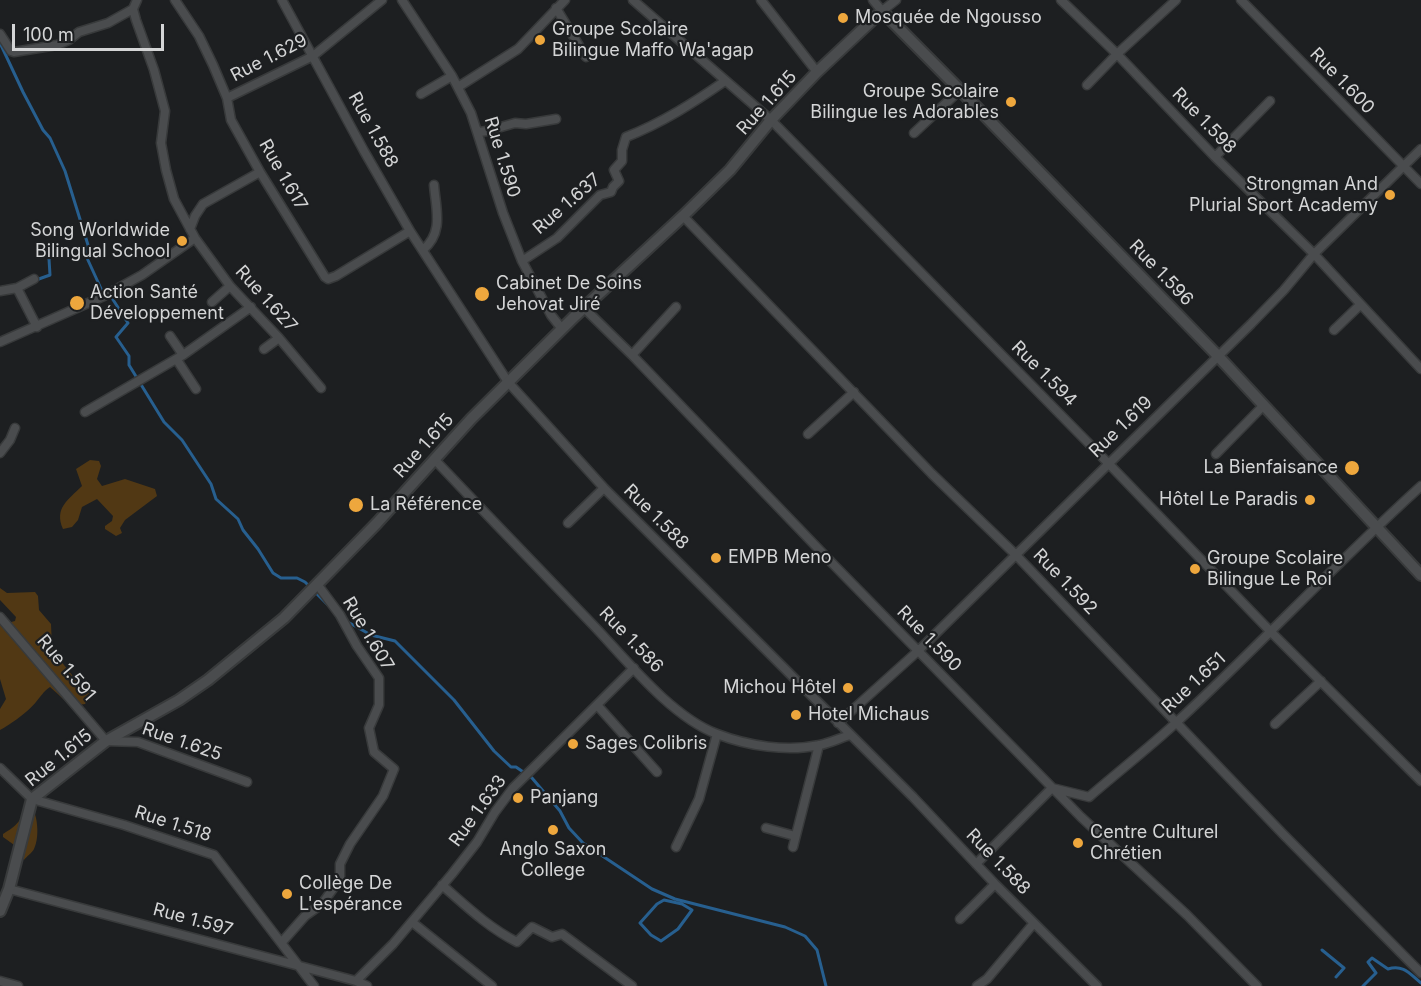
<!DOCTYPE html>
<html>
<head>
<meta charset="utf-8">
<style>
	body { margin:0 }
	#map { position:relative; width:1421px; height:986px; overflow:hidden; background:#1d1f21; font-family:Inter,sans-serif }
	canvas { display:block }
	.scale { position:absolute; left:12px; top:24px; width:152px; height:27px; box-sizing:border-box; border:3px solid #d4d5d6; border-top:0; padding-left:8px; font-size:18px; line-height:21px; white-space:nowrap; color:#d4d5d6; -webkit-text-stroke:4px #1d1f21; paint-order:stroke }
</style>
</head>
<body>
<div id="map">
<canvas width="1421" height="986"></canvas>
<div class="scale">100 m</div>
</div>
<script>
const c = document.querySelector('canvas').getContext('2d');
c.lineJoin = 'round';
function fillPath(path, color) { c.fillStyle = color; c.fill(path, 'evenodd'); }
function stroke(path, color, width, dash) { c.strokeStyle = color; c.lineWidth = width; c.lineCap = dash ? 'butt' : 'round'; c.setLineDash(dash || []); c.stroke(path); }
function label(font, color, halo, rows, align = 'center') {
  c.font = font + ' Inter,sans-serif'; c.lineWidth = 4.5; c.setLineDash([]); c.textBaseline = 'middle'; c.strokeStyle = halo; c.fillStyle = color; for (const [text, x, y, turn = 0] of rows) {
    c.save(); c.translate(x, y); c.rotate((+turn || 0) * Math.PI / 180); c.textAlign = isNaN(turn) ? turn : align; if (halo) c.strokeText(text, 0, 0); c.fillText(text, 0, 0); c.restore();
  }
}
fillPath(new Path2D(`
	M 90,460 L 99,461 L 101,466 L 97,479 L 102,486 L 125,479 L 155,489 L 157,496 L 125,520 L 120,528 L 122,533 L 116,536 L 105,529 L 105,526 L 112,521 L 113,516 L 97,499 L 82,507 L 78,520 L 72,527 L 63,529 C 54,508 68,500 82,486 L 76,469 Z
	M 0,588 L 7,593 L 35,592 L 38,596 L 39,610 L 51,624 L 52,647 L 56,655 L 80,685 L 93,688 L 93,693 L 85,704 L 71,706 L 50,687 C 43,692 41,696 36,702 C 29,711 10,725 0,730 L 0,709 L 6,699 L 0,679 L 0,625 L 15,621 L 16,617 L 0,600 Z
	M 24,803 L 29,803 C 38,812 40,837 34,849 C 32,853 27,856 24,860 L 17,847 L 3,837 L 3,834 C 16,826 24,820 24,803 Z`), '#513814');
stroke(new Path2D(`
	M 0,43 L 23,92 L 43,130 L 50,138 L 65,171 L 88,245 L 87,258 L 103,293
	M 36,280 L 50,275 L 49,259
	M 110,295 L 128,323 L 116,337 L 129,356 L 129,365 L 164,422 L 182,440 L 211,484 L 216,499 L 238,519 L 243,530 L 258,549 L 273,573 L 281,578 L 297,578 L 305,582 L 330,607
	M 346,621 L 371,635 L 395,641 L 454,700 L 494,751 L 511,767 L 516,767 L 532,778 L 560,811 L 569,828 L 583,843 L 652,889 L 675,899 L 785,927 L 805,936 L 817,950 L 826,986
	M 664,900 L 682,904 L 692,910 L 678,929 L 661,941 L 651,935 L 640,923 L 657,904 Z
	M 1322,950 L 1344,968 L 1336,977
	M 1363,986 L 1376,973 L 1368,962 L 1372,958 L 1388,969 C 1403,964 1410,974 1421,983`), '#275f8f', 3);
const minor = new Path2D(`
	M 137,0 L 133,9 L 136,20 L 154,70 L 165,111 L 161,143 L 166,170 L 174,199 L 195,238 L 230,286 L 279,338 L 321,388
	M 175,0 L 199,36 L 213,65 L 227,98 L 231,120 L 260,172 L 325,277 L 328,279 L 336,276 L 410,231
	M 282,0 L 364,151 L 410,231 L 508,382 L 604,488 L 913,797 L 995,884 L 1097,986
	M 402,0 L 452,76 L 471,113 L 503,213 L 522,261 L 551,315 L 562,329
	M 633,0 L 771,120 L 1108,463 L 1271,632 L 1421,781
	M 761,0 L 817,72
	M 873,0 L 882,11 L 896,0
	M 1061,0 L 1117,54 L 1215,157 L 1314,254 L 1421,369
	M 1241,0 L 1421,184
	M 556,8 L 586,57
	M 0,34 L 11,51 L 14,52 L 57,45 L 69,40 L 79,32 L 108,23 L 133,9
	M 1087,85 L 1117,54 L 1176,0
	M 458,87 L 518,49 L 565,0
	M 421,94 L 452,76
	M 227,98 L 313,56 L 382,0
	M 479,132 L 487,131 L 515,123 L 526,124 L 556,119
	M 914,133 L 960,90
	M 1215,157 L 1270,101
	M 683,216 L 932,474 L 1015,554 L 1282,833 L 1421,973
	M 190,229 L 195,216 L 203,204 L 260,172
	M 423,250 C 444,232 436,210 434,185
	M 522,261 L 557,238 L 600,195 L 611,192 L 613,187 L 619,181 L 614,170 L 622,161 L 622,150 L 626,137 C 662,123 693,103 725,81
	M 17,288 L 37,327
	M 0,291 L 17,288 L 34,279
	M 212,302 L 230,286
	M 584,308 L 632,355 L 832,563 L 1081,817 L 1187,915 L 1257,986
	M 1334,330 L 1360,305
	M 0,342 L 104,296 L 142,275 L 195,238
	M 264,349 L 279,338
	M 183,355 L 251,307
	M 632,355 L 676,307
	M 177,360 L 196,389
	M 85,412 L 183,355 L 170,336
	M 808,434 L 854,392
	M 0,453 L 10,440 L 15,428
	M 1216,454 L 1264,405
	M 435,460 C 488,516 542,572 595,627 C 628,662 672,717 717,734 C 748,746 787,752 820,745 C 830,743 840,738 850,735
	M 568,523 L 604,488
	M 0,617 L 106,741 L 138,742 L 247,782
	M 597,705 L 657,772
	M 838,723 L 918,651 L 1251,324 L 1284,290 L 1314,254 L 1421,149
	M 1275,724 L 1321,681
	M 0,768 L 32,799 L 124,825 L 214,855 L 314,986
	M 766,828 L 795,836
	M 676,847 L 699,799 L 717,734
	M 793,847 L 819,745
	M 976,864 L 1052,788 L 1089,797 C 1119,771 1150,747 1179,720 C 1261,644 1338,561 1421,486
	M 442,885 C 466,906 489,928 517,942 L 532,927 L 552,937 L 562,934 L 632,986
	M 9,889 L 356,981 L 367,986
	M 960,919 L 995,884
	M 412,922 L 492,986
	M 282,942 L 305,916 L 322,904 L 340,879 L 340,864 L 350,844 L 383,796 L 394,769 L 374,752 L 369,728 L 379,705 L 379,678 L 357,646 L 340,615 L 317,584
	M 0,981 L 18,986
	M 356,981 L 393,944 L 452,874 L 477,842 L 495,812 L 513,788 L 634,668
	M 977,986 L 987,979 L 1034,923`);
const tertiary = new Path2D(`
	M 0,911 L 9,889 L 32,799 L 106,741 L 179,700 L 208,680 L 284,618 L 377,523 L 471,419 L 575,316 L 683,216 L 730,170 L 771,120 L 817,72 L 882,11 L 960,90 L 1218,356 L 1421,575`);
stroke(minor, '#383a3b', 11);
stroke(tertiary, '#383a3b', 14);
stroke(minor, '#4a4c4e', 8);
stroke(tertiary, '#4a4c4e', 10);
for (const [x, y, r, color] of [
	[843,18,6,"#eea73d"],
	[540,40,6,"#eea73d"],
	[1011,102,6,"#eea73d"],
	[1390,195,6,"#eea73d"],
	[182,241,6,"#eea73d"],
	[482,294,8,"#eea73d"],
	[77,303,8,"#eea73d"],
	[1352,468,8,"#eea73d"],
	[1310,500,6,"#eea73d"],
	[356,505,8,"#eea73d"],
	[716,558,6,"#eea73d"],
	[1195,569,6,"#eea73d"],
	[848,688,6,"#eea73d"],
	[796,715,6,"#eea73d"],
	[573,744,6,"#eea73d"],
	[518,798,6,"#eea73d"],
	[553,830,6,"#eea73d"],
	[1078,843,6,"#eea73d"],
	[287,894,6,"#eea73d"]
]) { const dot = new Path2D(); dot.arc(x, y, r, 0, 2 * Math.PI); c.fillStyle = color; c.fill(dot); stroke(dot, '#1d1f21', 2); }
label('18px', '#d4d5d6', '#1d1f21', [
	["Mosquée de Ngousso",855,18],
	["Groupe Scolaire",552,30],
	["Bilingue Maffo Wa'agap",552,51],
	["Groupe Scolaire",999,92,"right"],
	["Bilingue les Adorables",999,113,"right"],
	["Strongman And",1378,185,"right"],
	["Plurial Sport Academy",1378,206,"right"],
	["Song Worldwide",170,231,"right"],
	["Bilingual School",170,252,"right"],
	["Cabinet De Soins",496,284],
	["Jehovat Jiré",496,305],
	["Action Santé",90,293],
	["Développement",90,314],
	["La Bienfaisance",1338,468,"right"],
	["Hôtel Le Paradis",1298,500,"right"],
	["La Référence",370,505],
	["EMPB Meno",728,558],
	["Groupe Scolaire",1207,559],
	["Bilingue Le Roi",1207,580],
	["Michou Hôtel",836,688,"right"],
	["Hotel Michaus",808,715],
	["Sages Colibris",585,744],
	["Panjang",530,798],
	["Centre Culturel",1090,833],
	["Chrétien",1090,854],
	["Anglo Saxon",553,850,"center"],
	["College",553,871,"center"],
	["Collège De",299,884],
	["L'espérance",299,905]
], 'left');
label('18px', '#d4d5d6', '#1d1f21', [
	["Rue 1.629",269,58,-27],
	["Rue 1.600",1342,81,46],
	["Rue 1.615",767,103,-48],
	["Rue 1.598",1204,121,46],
	["Rue 1.588",373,130,61],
	["Rue 1.590",502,157,73],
	["Rue 1.617",283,175,60],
	["Rue 1.637",567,204,-41],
	["Rue 1.596",1161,273,46],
	["Rue 1.627",266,299,48],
	["Rue 1.594",1044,374,45],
	["Rue 1.619",1121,427,-44],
	["Rue 1.615",424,446,-48],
	["Rue 1.588",656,517,45],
	["Rue 1.592",1065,582,46],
	["Rue 1.607",368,634,59],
	["Rue 1.590",929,639,46],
	["Rue 1.586",631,640,46],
	["Rue 1.591",66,668,50],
	["Rue 1.651",1194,683,-43],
	["Rue 1.625",182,742,19],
	["Rue 1.615",59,758,-39],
	["Rue 1.633",478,811,-54],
	["Rue 1.518",173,824,18],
	["Rue 1.588",998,862,46],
	["Rue 1.597",193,920,15]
]);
</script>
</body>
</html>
